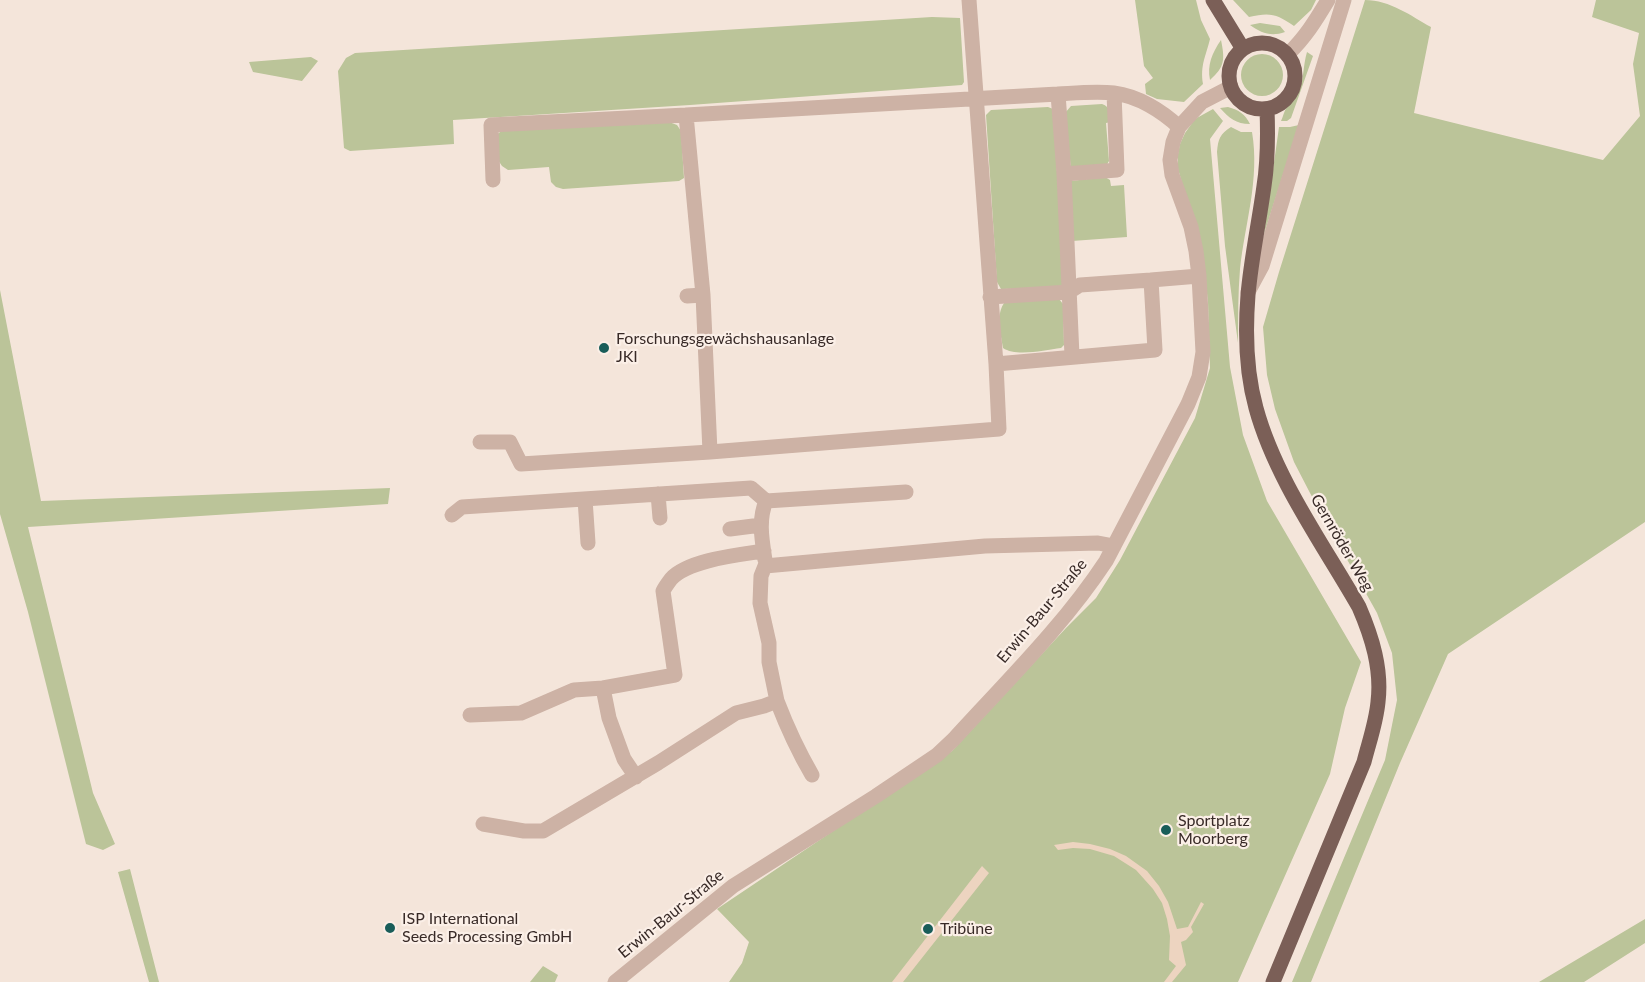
<!DOCTYPE html>
<html>
<head>
<meta charset="utf-8">
<style>
	body { margin:0 }
	canvas { display:block; background:#f4e5da }
</style>
</head>
<body>
<canvas width="1645" height="982"></canvas>
<script>
const c = document.querySelector('canvas').getContext('2d');
c.lineJoin = 'round';
function fillPath(path, color) { c.fillStyle = color; c.fill(path, 'evenodd'); }
function stroke(path, color, width, dash) { c.strokeStyle = color; c.lineWidth = width; c.lineCap = dash ? 'butt' : 'round'; c.setLineDash(dash || []); c.stroke(path); }
function label(font, color, halo, rows, align = 'center') {
  c.font = font + ' Lato,sans-serif'; c.lineWidth = 4.5; c.setLineDash([]); c.textBaseline = 'middle'; c.strokeStyle = halo; c.fillStyle = color; for (const [text, x, y, turn = 0] of rows) {
    c.save(); c.translate(x, y); c.rotate((+turn || 0) * Math.PI / 180); c.textAlign = isNaN(turn) ? turn : align; if (halo) c.strokeText(text, 0, 0); c.fillText(text, 0, 0); c.restore();
  }
}
fillPath(new Path2D(`
	M 1135,0 L 1196,0 L 1201,20 L 1210,39 C 1206,56 1200,65 1203,84 L 1184,102 L 1157,99 L 1146,94 L 1145,84 L 1153,78 L 1144,66 Z
	M 1233,0 L 1316,0 L 1311,10 L 1294,26 C 1277,14 1270,12 1249,17 Z
	M 1365,0 C 1390,0 1411,16 1431,27 L 1414,113 L 1603,160 L 1640,116 L 1633,64 L 1639,33 L 1592,17 L 1596,0 L 1645,0 L 1645,522 L 1448,654 L 1400,763 L 1311,982 L 1292,982 L 1385,760 L 1397,700 L 1392,653 L 1377,613 L 1310,493 L 1294,462 L 1275,409 L 1267,375 L 1263,327 L 1279,272 Z
	M 932,17 L 960,18 L 964,82 L 962,85 L 690,105 L 453,120 L 454,144 L 350,151 L 344,148 L 338,71 L 346,58 L 355,53 Z
	M 1260,23 L 1280,26 L 1285,32 C 1271,37 1261,33 1250,25 Z
	M 1221,40 C 1225,59 1225,67 1210,80 C 1207,65 1212,53 1221,40 Z
	M 1307,52 L 1313,56 L 1291,118 L 1287,121 L 1281,121 C 1283,117 1284,111 1287,107 C 1291,102 1296,98 1299,91 C 1304,79 1303,65 1307,52 Z
	M1241 75a21 21 0 1 1 42 0a21 21 0 1 1-42 0Z
	M 311,57 L 318,61 L 302,81 L 253,72 L 249,62 Z
	M 1102,104 C 1111,107 1110,114 1111,122 L 1106,123 L 1109,161 L 1106,166 L 1071,169 L 1065,113 L 1071,106 Z
	M 1048,107 L 1053,109 L 1064,281 L 1060,288 L 1001,289 L 997,282 L 986,115 L 991,110 Z
	M 1228,107 C 1239,110 1245,114 1250,124 C 1236,124 1229,118 1220,108 Z
	M 1213,109 L 1223,121 L 1210,139 L 1230,367 L 1243,435 L 1267,501 L 1361,662 L 1345,708 L 1330,774 L 1238,982 L 729,982 L 742,963 L 749,942 L 717,909 L 952,751 L 1066,628 L 1096,598 L 1120,560 L 1195,418 L 1210,368 L 1208,302 L 1202,251 L 1178,169 L 1178,154 L 1180,144 L 1185,133 L 1195,119 Z
	M 669,122 L 677,125 L 681,131 L 684,178 L 679,181 L 563,189 L 556,187 L 551,182 L 549,167 L 508,170 L 502,166 L 498,160 L 497,135 L 501,131 Z
	M 1299,125 L 1264,234 L 1279,127 L 1290,127 Z
	M 1231,127 L 1241,132 L 1252,132 C 1260,179 1245,223 1240,269 C 1238,294 1238,318 1238,343 L 1225,246 L 1217,152 C 1218,139 1220,134 1231,127 Z
	M 1105,177 L 1110,180 L 1111,186 L 1124,185 L 1127,237 L 1072,241 L 1071,181 Z
	M 0,290 L 41,501 L 390,488 L 388,504 L 28,527 L 93,793 L 115,844 L 103,850 L 86,844 L 28,612 L 0,514 Z
	M 1059,299 L 1063,304 L 1064,345 L 1061,348 C 1045,350 1016,357 1003,348 C 1001,334 995,314 1005,302 Z
	M 130,869 L 159,982 L 149,982 L 118,872 Z
	M 1645,919 L 1645,943 L 1584,982 L 1539,982 Z
	M 543,966 L 558,975 L 555,982 L 530,982 Z`), '#bbc499');
fillPath(new Path2D(`
	M 1073,842 L 1090,844 L 1110,849 L 1126,856 L 1147,871 L 1159,886 L 1168,902 L 1177,929 L 1188,927 L 1201,902 L 1204,904 L 1191,927 L 1193,932 L 1186,940 L 1181,942 L 1186,965 L 1172,982 L 1164,982 L 1176,966 L 1169,960 L 1170,936 L 1167,919 L 1162,903 L 1153,889 L 1136,870 L 1114,856 L 1090,849 L 1073,848 L 1058,850 L 1054,845 Z
	M 982,866 L 989,873 L 903,982 L 892,982 Z`), '#edd4c0');
stroke(new Path2D(`
	M 1288,54 C 1305,38 1316,20 1328,0
	M 1058,94 L 1064,174 L 1072,356
	M 686,115 L 1058,94 C 1076,93 1096,91 1114,93 C 1138,96 1162,111 1179,127
	M 1064,174 L 1117,170 L 1114,93
	M 493,180 L 491,125 L 686,115 L 703,295
	M 1248,292 L 1262,266 L 1344,0
	M 687,296 L 703,295 L 710,452
	M 990,297 L 1069,292 L 1080,285 L 1151,280
	M 996,364 L 1155,350 L 1151,280 L 1199,276
	M 480,442 L 510,442 L 521,464 L 710,452 L 999,429 L 996,364 L 969,0
	M 658,494 L 660,518
	M 585,499 L 588,543
	M 452,515 L 462,507 L 751,488 L 766,501
	M 730,529 L 761,525
	M 765,560 C 762,540 758,520 766,501 L 906,492
	M 777,701 L 769,662 L 769,643 L 760,603 L 761,576 L 765,566 L 985,546 L 1098,543 L 1114,546
	M 470,715 L 521,713 L 574,690 L 603,688
	M 636,777 L 624,759 L 609,718 L 603,688 L 675,675 L 663,591 C 665,587 668,583 671,579 C 688,560 738,555 764,551
	M 483,824 L 524,831 L 543,831 L 658,763 L 736,713 L 764,706 L 777,701 C 787,727 798,751 812,775
	M 615,982 L 733,886 L 876,796 L 937,755 L 954,739 C 1006,682 1064,625 1106,561 L 1188,404 L 1199,377 L 1203,352 L 1199,276 L 1196,251 L 1191,227 L 1172,175 L 1170,160 L 1173,142 L 1179,127 L 1202,102 L 1231,87`), '#cdb2a5', 15);
stroke(new Path2D(`
	M 1213,0 L 1243,49
	M1229 76a33 33 0 1 1 66 0a33 33 0 1 1-66 0Z
	M 1267,109 C 1268,135 1268,161 1264,186 C 1259,223 1251,259 1248,295 C 1245,333 1246,372 1256,408 C 1275,478 1323,544 1359,607 C 1372,637 1382,669 1378,702 C 1376,723 1369,742 1364,762 L 1273,982`), '#7b5f57', 15);
for (const [x, y, r, color] of [
	[604,348,6,"#195d59"],
	[1166,830,6,"#195d59"],
	[390,928,6,"#195d59"],
	[928,929,6,"#195d59"]
]) { const dot = new Path2D(); dot.arc(x, y, r, 0, 2 * Math.PI); c.fillStyle = color; c.fill(dot); stroke(dot, '#fbefe7', 2); }
label('16px', '#382a27', '#fbefe7', [
	["Forschungsgewächshausanlage",616,339],
	["JKI",616,357],
	["Sportplatz",1178,821],
	["Moorberg",1178,839],
	["ISP International",402,919],
	["Seeds Processing GmbH",402,937],
	["Tribüne",940,929]
], 'left');
label('16px', '#382a27', '#fbefe7', [
	["Gernröder Weg",1342,543,60],
	["Erwin-Baur-Straße",1042,611,-50],
	["Erwin-Baur-Straße",671,914,-39]
]);
</script>
</body>
</html>
